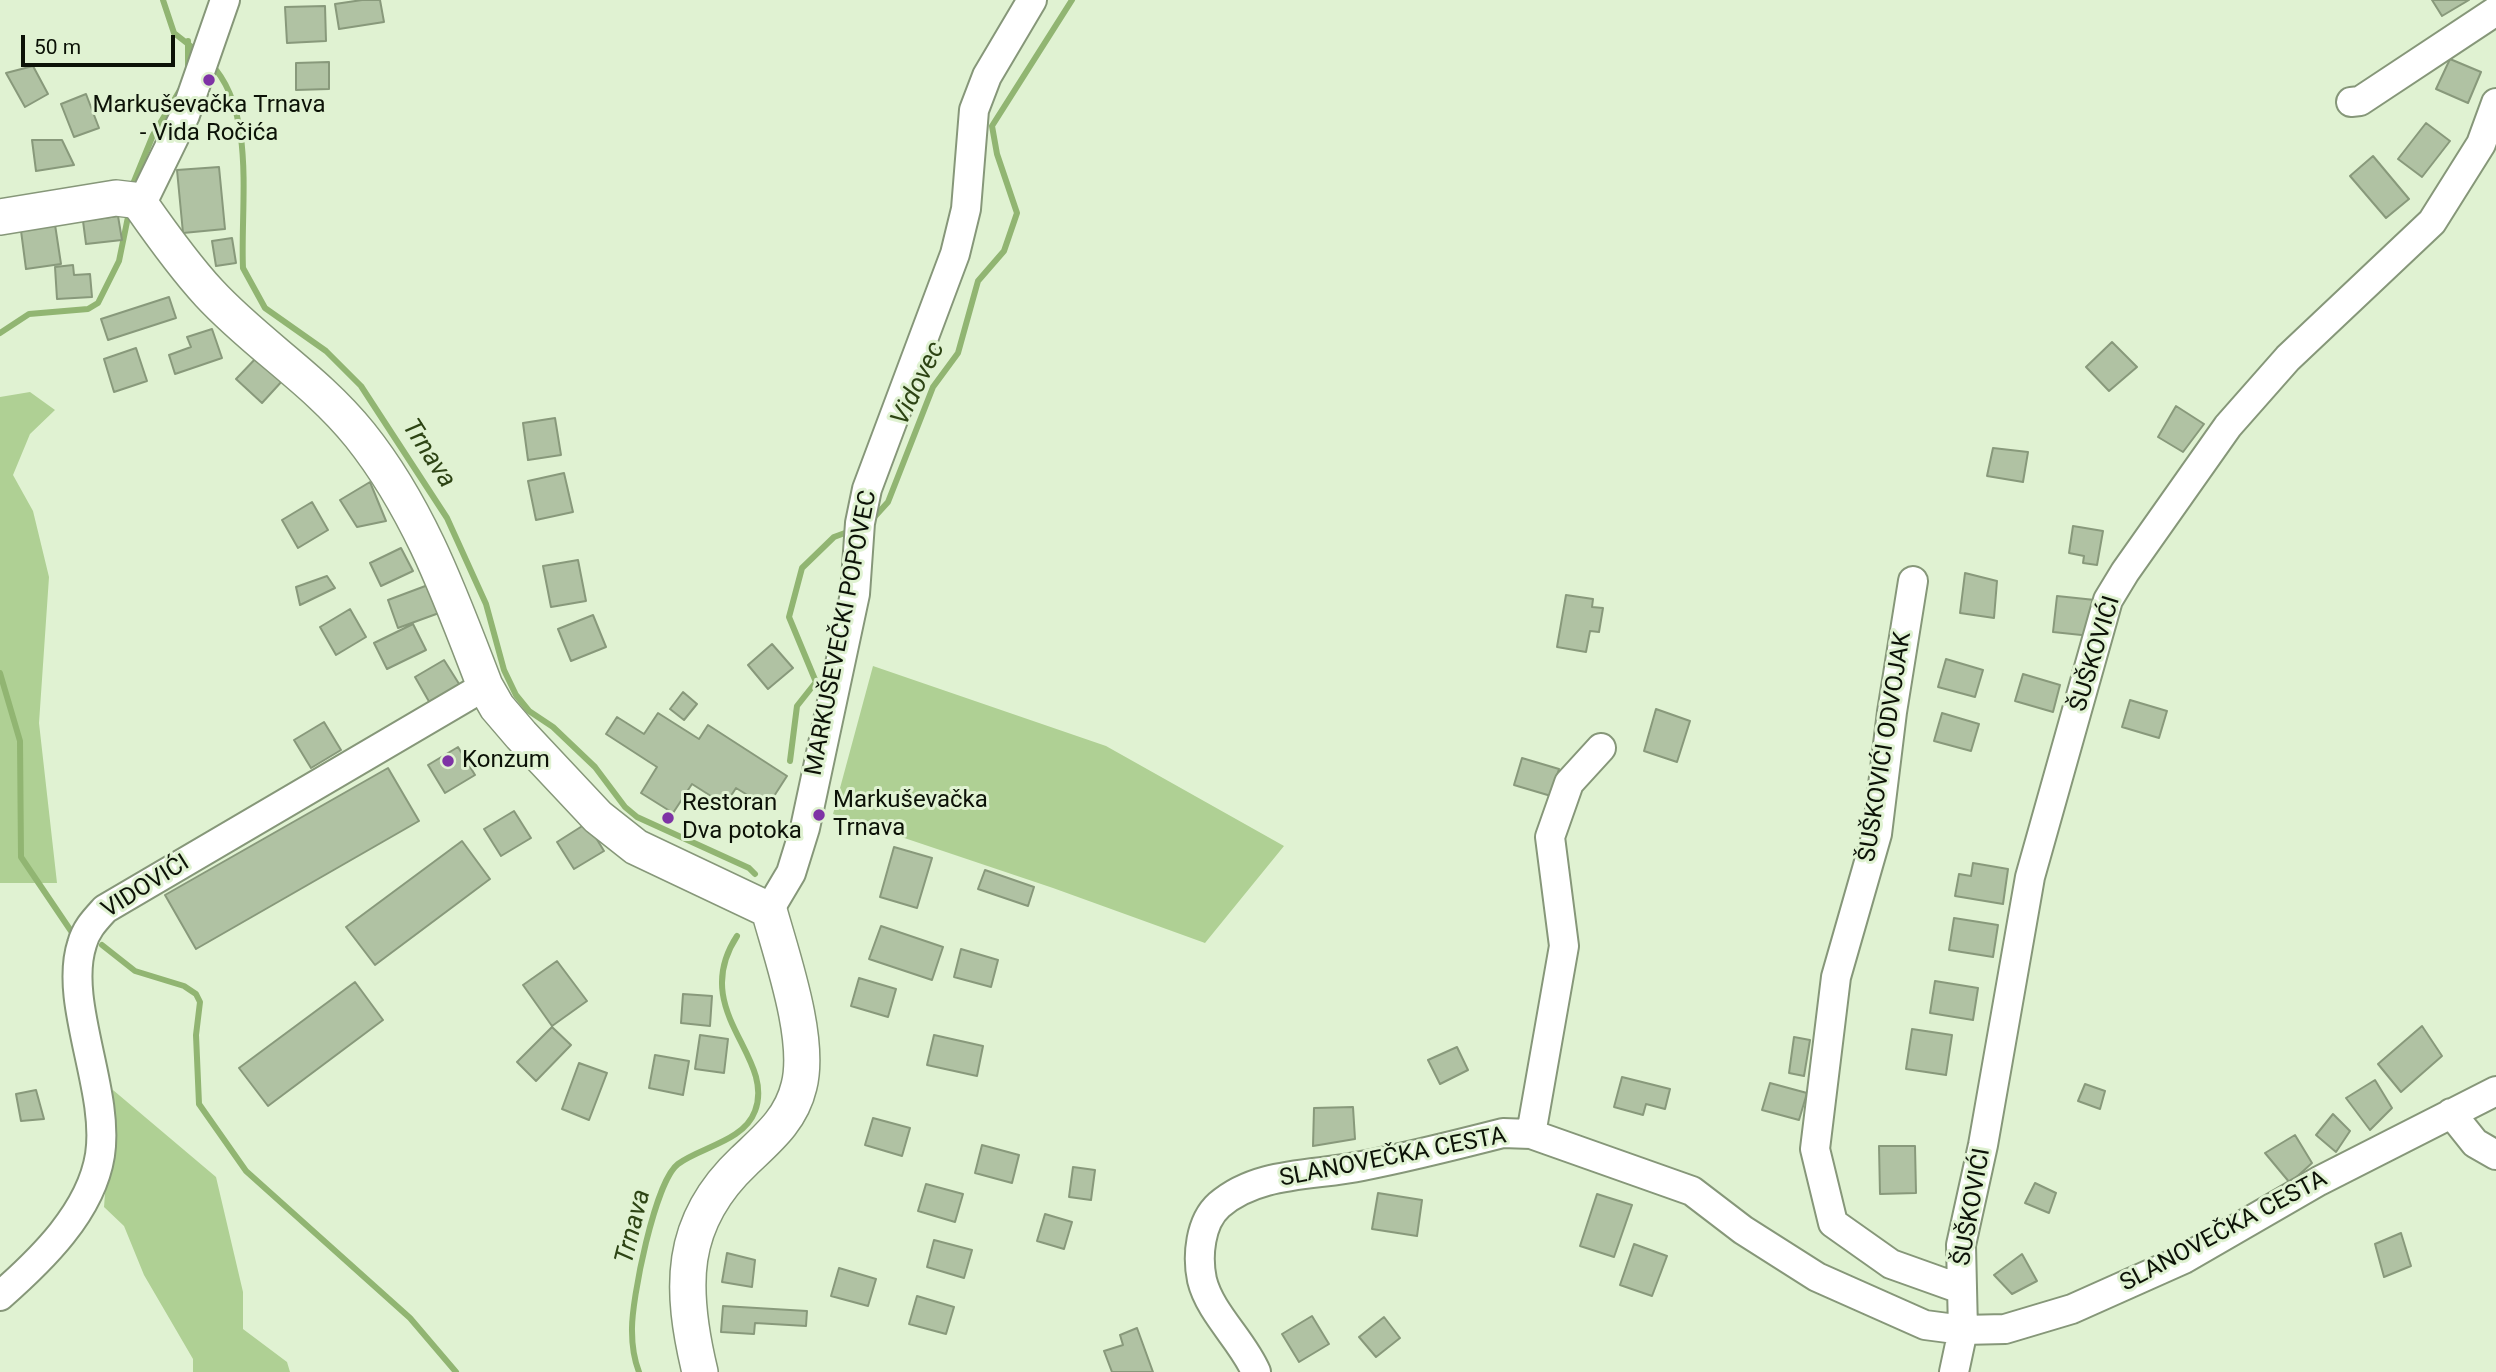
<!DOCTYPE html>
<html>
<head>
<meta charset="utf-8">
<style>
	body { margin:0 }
	#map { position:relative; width:2496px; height:1372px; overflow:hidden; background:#e0f2d2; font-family:Roboto,sans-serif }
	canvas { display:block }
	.scale { position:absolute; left:21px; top:35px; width:154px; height:32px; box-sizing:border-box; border:4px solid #0c1207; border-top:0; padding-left:9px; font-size:21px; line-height:24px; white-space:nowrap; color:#0c1207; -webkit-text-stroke:5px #e0f2d2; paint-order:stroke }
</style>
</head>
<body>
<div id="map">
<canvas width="2496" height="1372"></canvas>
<div class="scale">50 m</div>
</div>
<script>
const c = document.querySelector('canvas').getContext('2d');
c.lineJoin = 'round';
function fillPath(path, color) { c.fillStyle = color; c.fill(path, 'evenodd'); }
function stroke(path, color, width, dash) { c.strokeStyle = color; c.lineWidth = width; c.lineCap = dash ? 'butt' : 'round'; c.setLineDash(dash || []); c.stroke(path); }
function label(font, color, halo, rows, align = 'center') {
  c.font = font + ' Roboto,sans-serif'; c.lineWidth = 6; c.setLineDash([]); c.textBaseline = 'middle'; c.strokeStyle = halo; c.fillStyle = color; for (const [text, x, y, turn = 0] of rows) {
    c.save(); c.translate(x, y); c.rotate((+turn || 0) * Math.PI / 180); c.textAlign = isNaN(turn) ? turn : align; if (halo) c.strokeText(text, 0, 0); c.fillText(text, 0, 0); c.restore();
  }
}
fillPath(new Path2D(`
	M 30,392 L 55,410 L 30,434 L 13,475 L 33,511 L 49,577 L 39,723 L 57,883 L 0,883 L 0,397 Z
	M 873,666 L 1106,746 L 1284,846 L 1205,943 L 1053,888 L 833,814 Z
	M 113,1090 L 216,1177 L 243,1292 L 243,1329 L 287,1362 L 290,1372 L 193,1372 L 193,1359 L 144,1275 L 124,1226 L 104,1207 Z`), '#afd094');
stroke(new Path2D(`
	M 163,0 L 174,33 L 197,51
	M 210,63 C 257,111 240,207 243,268 L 265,308 L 326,351 L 361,386 L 447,518 L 486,604 L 504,670 L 516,695 L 529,711 L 553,727 L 595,767 L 625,807 L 637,817 L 749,868 L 755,874
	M 188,67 L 188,41
	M 133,184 L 153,135 L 180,90
	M 0,333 L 29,314 L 88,309 L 98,303 L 119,261 L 129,212
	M 869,523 L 888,502 L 933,387 L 958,353 L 978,281 L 1004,251 L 1017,213 L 997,154 L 992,126 L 1072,0
	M 0,673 L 20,741 L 21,857 L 71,931
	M 790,761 L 797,706 L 816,682 L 789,617 L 802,568 L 834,537 L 853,530
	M 102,945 L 135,971 L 184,986 L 196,994 L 200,1002 L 196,1035 L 199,1104 L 246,1171 L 410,1318 L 456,1372
	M 639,1372 C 634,1359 632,1345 632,1331 C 631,1301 655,1181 678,1164 C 701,1147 744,1141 755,1111 C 776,1056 688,1011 737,936`), '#91b572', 6);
const building = new Path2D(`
	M 362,0 L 380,0 L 384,22 L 339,29 L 335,4 Z
	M 2432,0 L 2469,0 L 2442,16 Z
	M 325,6 L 326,41 L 287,43 L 285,7 Z
	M 2450,59 L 2481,72 L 2468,103 L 2436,89 Z
	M 329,62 L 329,89 L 296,90 L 296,63 Z
	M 33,66 L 48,94 L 25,107 L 6,73 Z
	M 86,94 L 99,128 L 74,137 L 61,104 Z
	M 2426,123 L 2450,141 L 2422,177 L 2398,159 Z
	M 32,140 L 62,140 L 74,165 L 36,171 Z
	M 2373,156 L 2409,199 L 2386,218 L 2350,176 Z
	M 219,167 L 225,229 L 183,233 L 177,170 Z
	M 118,216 L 122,240 L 86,244 L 83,221 Z
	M 54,218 L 61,264 L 26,269 L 20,223 Z
	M 232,238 L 236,263 L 216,266 L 212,241 Z
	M 73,265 L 74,275 L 90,274 L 92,297 L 57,299 L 55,267 Z
	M 169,297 L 176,318 L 108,340 L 101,319 Z
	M 212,329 L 222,358 L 175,374 L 169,355 L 191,347 L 187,337 Z
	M 2112,342 L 2137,367 L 2109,391 L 2086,367 Z
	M 136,348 L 147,381 L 114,392 L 104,359 Z
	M 258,356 L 283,380 L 262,403 L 236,379 Z
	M 2176,406 L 2204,424 L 2183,452 L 2158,437 Z
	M 555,418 L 561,455 L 528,460 L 523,423 Z
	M 1993,448 L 2028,452 L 2023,482 L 1987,476 Z
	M 564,473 L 573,512 L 536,520 L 528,481 Z
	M 370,482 L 386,521 L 357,527 L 340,500 Z
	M 312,502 L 328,530 L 298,548 L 282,520 Z
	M 2073,526 L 2103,531 L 2097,565 L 2083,563 L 2084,556 L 2069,553 Z
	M 401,548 L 413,571 L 381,586 L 370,563 Z
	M 578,560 L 586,601 L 551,607 L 543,566 Z
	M 1965,573 L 1997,581 L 1994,618 L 1960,613 Z
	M 327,576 L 335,588 L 300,605 L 296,587 Z
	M 428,585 L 439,613 L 398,628 L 388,600 Z
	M 1566,595 L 1593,599 L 1592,607 L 1603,608 L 1599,632 L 1590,631 L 1586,652 L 1557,647 Z
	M 2057,596 L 2095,600 L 2091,636 L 2053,632 Z
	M 350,609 L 366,637 L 336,655 L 320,627 Z
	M 593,615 L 606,647 L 571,661 L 558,629 Z
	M 413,624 L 426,650 L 387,669 L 374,643 Z
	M 772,644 L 793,668 L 768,689 L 748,665 Z
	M 1946,659 L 1983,670 L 1975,697 L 1938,687 Z
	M 444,660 L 461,687 L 431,705 L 415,677 Z
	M 2023,674 L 2060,685 L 2053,712 L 2015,701 Z
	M 683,692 L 697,704 L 684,720 L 670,709 Z
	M 2130,700 L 2167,711 L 2159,738 L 2122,727 Z
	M 1656,709 L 1690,721 L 1677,762 L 1644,751 Z
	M 658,713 L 699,739 L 708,725 L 787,776 L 767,807 L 736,788 L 725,805 L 692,784 L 673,813 L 641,793 L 657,767 L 606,734 L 617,717 L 644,734 Z
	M 1942,713 L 1979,724 L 1971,751 L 1934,741 Z
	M 324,722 L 341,750 L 311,768 L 294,740 Z
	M 458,747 L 475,775 L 445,793 L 428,765 Z
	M 1522,758 L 1559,769 L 1551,796 L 1514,785 Z
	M 388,768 L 419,821 L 196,949 L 165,895 Z
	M 514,811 L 531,838 L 501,856 L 484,829 Z
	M 587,823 L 604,851 L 574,869 L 557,842 Z
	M 462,841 L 490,879 L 375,965 L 346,927 Z
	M 894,847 L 932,858 L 917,908 L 880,897 Z
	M 1973,863 L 2008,869 L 2003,904 L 1955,896 L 1959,874 L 1971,876 Z
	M 985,870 L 1034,887 L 1028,906 L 978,889 Z
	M 1954,918 L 1998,925 L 1993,957 L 1949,950 Z
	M 881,926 L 943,947 L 932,980 L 869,959 Z
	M 961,949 L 998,960 L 991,987 L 954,977 Z
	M 557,961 L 587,1001 L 552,1026 L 523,985 Z
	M 859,978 L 896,989 L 888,1017 L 851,1006 Z
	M 1935,981 L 1978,988 L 1973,1020 L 1930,1013 Z
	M 355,982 L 383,1020 L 268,1106 L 239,1068 Z
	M 683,994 L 712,996 L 710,1026 L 681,1023 Z
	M 2422,1026 L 2442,1056 L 2401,1092 L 2378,1064 Z
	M 552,1027 L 571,1045 L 536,1081 L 517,1062 Z
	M 1912,1029 L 1952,1035 L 1946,1075 L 1906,1069 Z
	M 700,1035 L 728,1039 L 724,1073 L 695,1069 Z
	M 934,1035 L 983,1046 L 977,1076 L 927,1065 Z
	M 1794,1037 L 1810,1040 L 1804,1076 L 1789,1073 Z
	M 1457,1047 L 1468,1070 L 1440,1084 L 1428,1060 Z
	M 655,1055 L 689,1061 L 683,1095 L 649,1088 Z
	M 579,1063 L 607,1073 L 589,1120 L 562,1109 Z
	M 1622,1077 L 1670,1089 L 1665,1109 L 1646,1104 L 1643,1115 L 1614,1107 Z
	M 2375,1080 L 2392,1108 L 2370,1130 L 2346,1098 Z
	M 1770,1083 L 1807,1093 L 1799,1120 L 1762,1110 Z
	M 2085,1084 L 2105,1091 L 2100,1109 L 2078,1101 Z
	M 36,1090 L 44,1119 L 21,1121 L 16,1094 Z
	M 1353,1107 L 1355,1139 L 1313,1146 L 1314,1108 Z
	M 2333,1114 L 2350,1131 L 2336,1152 L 2316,1135 Z
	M 873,1118 L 910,1128 L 902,1156 L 865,1145 Z
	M 2295,1135 L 2312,1163 L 2290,1183 L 2265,1153 Z
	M 982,1145 L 1019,1155 L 1012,1183 L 975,1173 Z
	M 1879,1146 L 1915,1146 L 1916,1193 L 1880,1194 Z
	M 1073,1167 L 1095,1170 L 1091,1200 L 1069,1197 Z
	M 2035,1183 L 2056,1193 L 2049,1213 L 2025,1203 Z
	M 926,1184 L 963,1194 L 955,1222 L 918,1211 Z
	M 1378,1193 L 1422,1200 L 1417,1236 L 1372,1229 Z
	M 1597,1194 L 1632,1205 L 1614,1257 L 1580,1246 Z
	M 1045,1214 L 1072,1222 L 1064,1249 L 1037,1241 Z
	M 2401,1233 L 2411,1266 L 2384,1277 L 2375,1244 Z
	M 934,1240 L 972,1250 L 964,1278 L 927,1267 Z
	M 1634,1244 L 1667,1256 L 1652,1296 L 1620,1285 Z
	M 727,1253 L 755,1260 L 752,1287 L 722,1282 Z
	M 2022,1254 L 2037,1281 L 2012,1294 L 1994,1275 Z
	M 839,1268 L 876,1279 L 868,1306 L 831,1296 Z
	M 917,1296 L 954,1307 L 946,1334 L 909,1324 Z
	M 723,1306 L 807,1311 L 806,1326 L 755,1323 L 754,1334 L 721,1332 Z
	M 1312,1316 L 1329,1344 L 1299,1362 L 1282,1334 Z
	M 1384,1317 L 1400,1338 L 1376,1357 L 1359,1337 Z
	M 1137,1328 L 1153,1372 L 1112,1372 L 1104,1351 L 1123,1345 L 1120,1335 Z`);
fillPath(building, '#b0c2a3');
stroke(building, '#88997b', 2);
const minor = new Path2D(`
	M 2351,102 L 2360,101 L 2496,11
	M 141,205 L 185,115 L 225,0
	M 1913,581 L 1892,712 L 1877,834 L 1836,977 L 1815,1149 L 1833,1223 L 1891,1264 L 1961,1289
	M 769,910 L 791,873 L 805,828 L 855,594 L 860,523 L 867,489 L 955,254 L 966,209 L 974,110 L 987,76 L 1032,0
	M 2451,1113 L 2475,1143 L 2496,1155
	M 1531,1134 L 1564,946 L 1550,837 L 1569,783 L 1601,748
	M 0,1296 C 41,1260 91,1212 100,1155 C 110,1090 63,1002 82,944 C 86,929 95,920 105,909 L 485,686
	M 1256,1372 C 1243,1341 1210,1313 1202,1280 C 1197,1256 1200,1222 1219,1205 C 1258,1171 1315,1176 1362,1166 C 1409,1157 1456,1145 1503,1133 L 1531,1134 L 1692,1191 L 1743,1230 L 1817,1277 L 1925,1325 L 1963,1330 L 2005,1329 L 2072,1309 L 2184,1259 L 2319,1181 L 2496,1091
	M 1954,1372 L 1963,1330 L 1961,1245 L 1983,1145 L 2030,877 L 2108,600 L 2125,572 L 2228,426 L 2288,358 L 2432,222 L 2481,144 L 2496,103`);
const major = new Path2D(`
	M 0,217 L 116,198 L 133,200 L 141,205 C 162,235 184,266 209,293 C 256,344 316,380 360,435 C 420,510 451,598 485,686 L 497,707 L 521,735 L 598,817 L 636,847 L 769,910 C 782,957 811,1039 799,1086 C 791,1120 767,1139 744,1161 C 678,1223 680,1289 700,1372`);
stroke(minor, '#869779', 32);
stroke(major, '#869779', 38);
stroke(minor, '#fff', 28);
stroke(major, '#fff', 35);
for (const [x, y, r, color] of [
	[209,80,7,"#7e33a5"],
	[448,761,7,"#7e33a5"],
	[819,815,7,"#7e33a5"],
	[668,818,7,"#7e33a5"]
]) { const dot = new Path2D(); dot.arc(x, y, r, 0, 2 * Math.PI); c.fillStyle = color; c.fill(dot); stroke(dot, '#e0f2d2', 2.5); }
label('24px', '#0c1207', '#e0f2d2', [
	["Markuševačka Trnava",209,106,"center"],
	["- Vida Ročića",209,134,"center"],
	["Konzum",462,761],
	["Markuševačka",833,801],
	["Trnava",833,829],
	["Restoran",682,804],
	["Dva potoka",682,832]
], 'left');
label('24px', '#0c1207', '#e0f2d2', [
	["MARKUŠEVEČKI POPOVEC",842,633,-79],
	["ŠUŠKOVIĆI",2096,654,-73],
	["ŠUŠKOVIĆI ODVOJAK",1886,747,-81],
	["VIDOVIĆI",146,887,-32],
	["SLANOVEČKA CESTA",1393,1158,-11],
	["ŠUŠKOVIĆI",1973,1207,-80],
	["SLANOVEČKA CESTA",2224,1232,-28]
]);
label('italic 26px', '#2d4414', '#e0f2d2', [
	["Vidovec",919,384,-64],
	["Trnava",428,454,57],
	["Trnava",634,1227,-76]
]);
</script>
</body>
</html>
